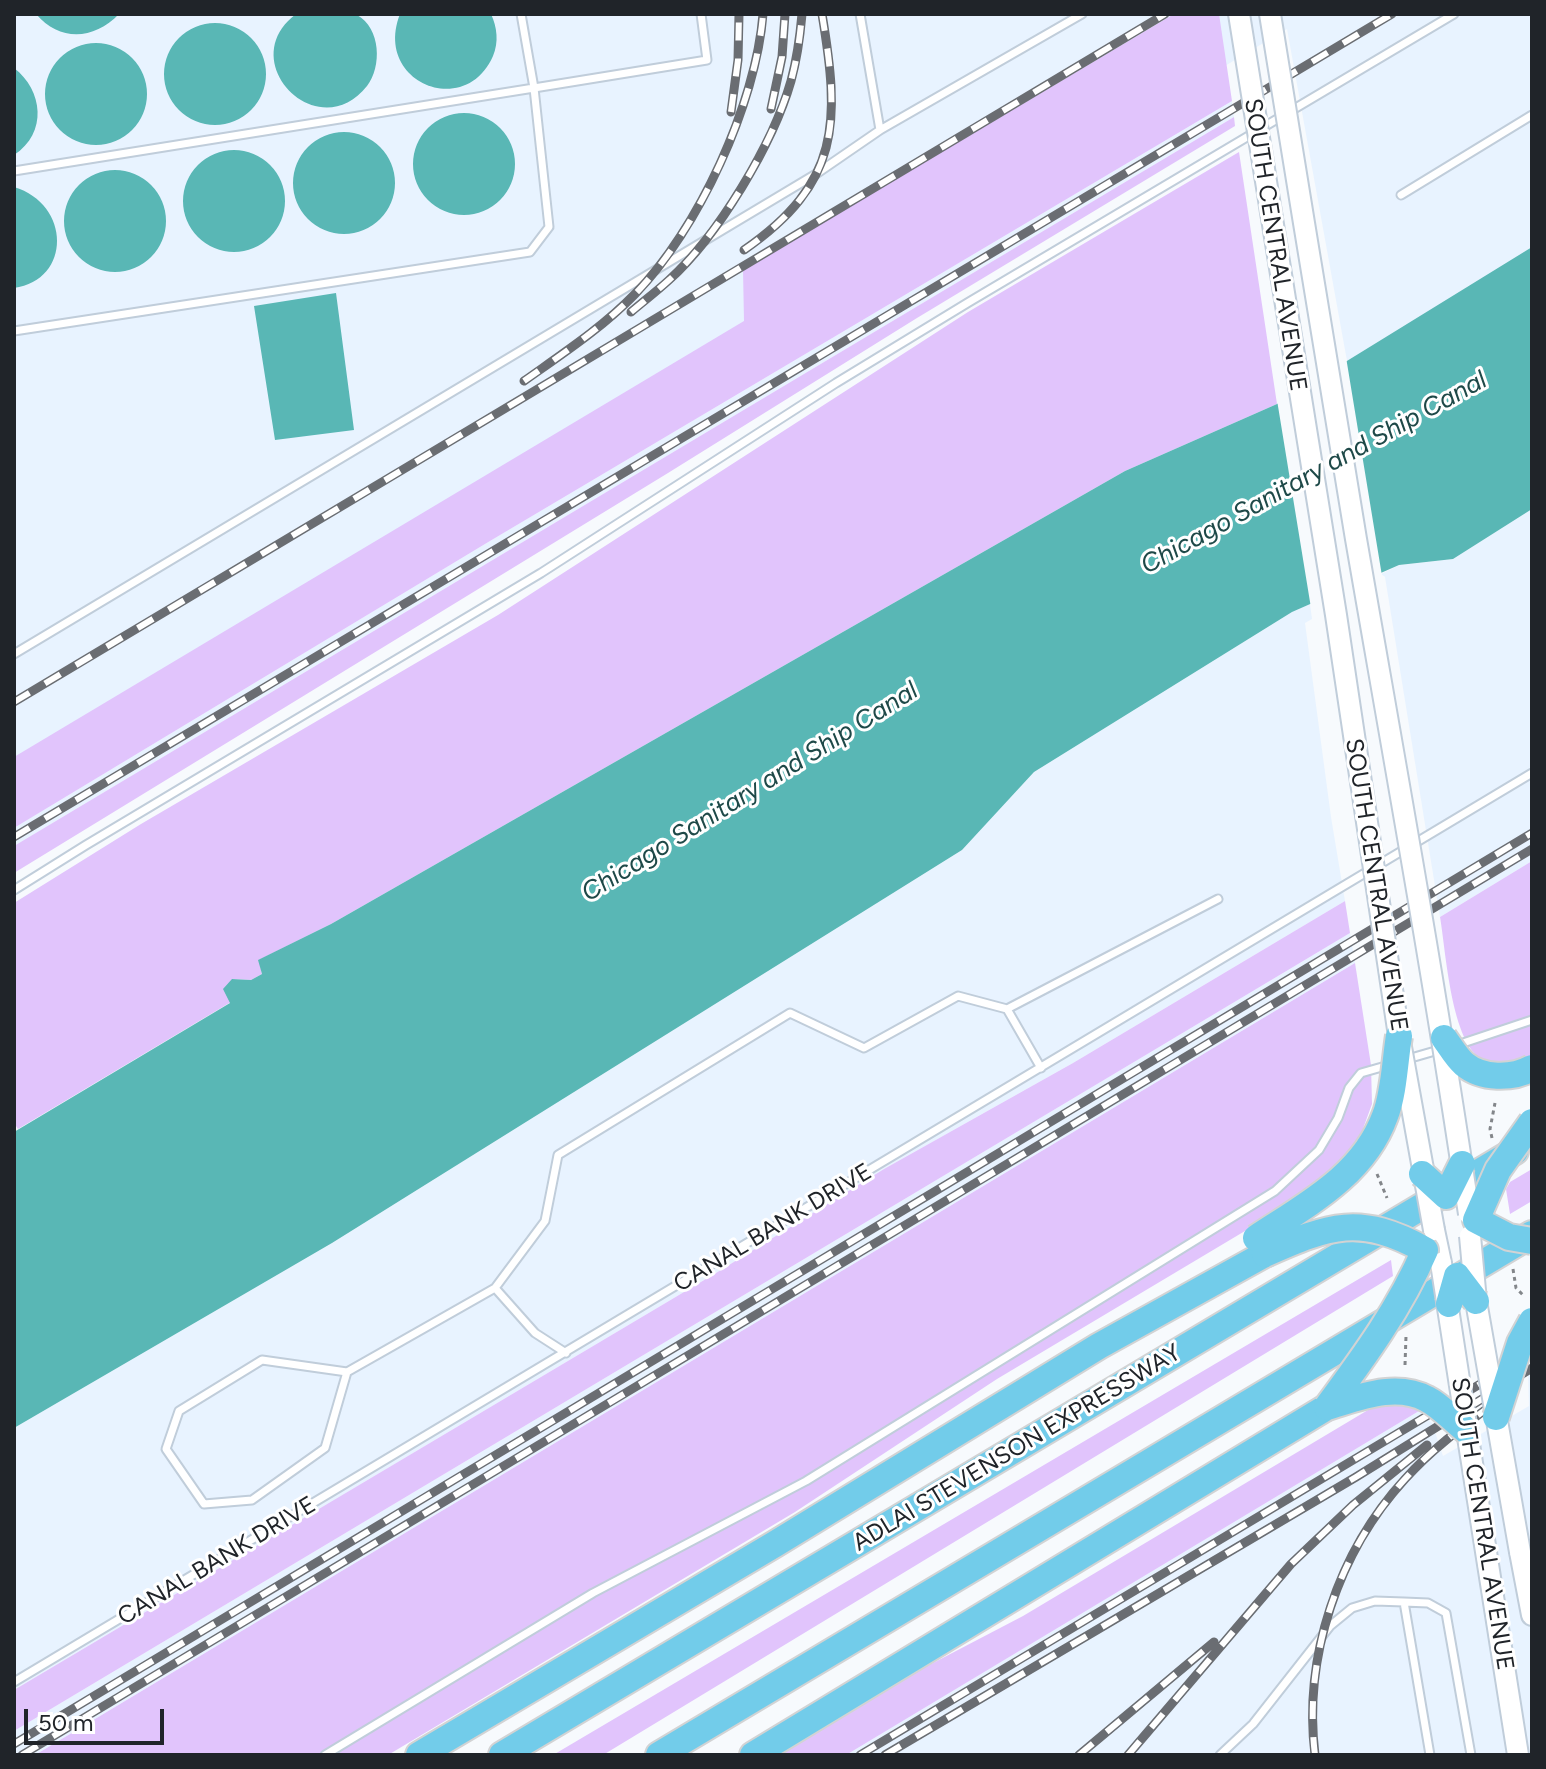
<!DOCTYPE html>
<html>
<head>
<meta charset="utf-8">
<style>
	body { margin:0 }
	#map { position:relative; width:1546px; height:1769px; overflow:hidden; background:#f7fafd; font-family:Figtree,sans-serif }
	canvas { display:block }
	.frame { position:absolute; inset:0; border:16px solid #202429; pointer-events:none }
	.scale { position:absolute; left:24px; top:1709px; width:140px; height:36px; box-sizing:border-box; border:4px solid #202429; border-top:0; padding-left:10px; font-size:24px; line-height:28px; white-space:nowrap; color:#202429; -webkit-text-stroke:6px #fff; paint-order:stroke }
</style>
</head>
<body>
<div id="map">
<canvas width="1546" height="1769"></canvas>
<div class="frame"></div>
<div class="scale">50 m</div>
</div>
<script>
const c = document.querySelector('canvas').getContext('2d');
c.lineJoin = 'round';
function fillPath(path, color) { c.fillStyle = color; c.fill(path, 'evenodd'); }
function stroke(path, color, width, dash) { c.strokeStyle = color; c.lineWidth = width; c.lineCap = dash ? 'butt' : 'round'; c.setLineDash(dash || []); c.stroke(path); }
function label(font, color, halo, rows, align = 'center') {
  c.font = font + ' Figtree,sans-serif'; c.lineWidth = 6; c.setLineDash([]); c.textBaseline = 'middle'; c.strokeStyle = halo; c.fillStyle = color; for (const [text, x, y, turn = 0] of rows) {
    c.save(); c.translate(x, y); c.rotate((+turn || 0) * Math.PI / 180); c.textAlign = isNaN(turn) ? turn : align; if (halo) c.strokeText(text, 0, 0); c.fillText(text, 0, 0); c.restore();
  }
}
fillPath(new Path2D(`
	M 14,14 L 1532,14 L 1532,247 L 1347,361 L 1287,29 L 14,787 Z
	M 1232,101 L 1234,117 L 14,846 L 14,828 L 490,541 Z
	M 1532,509 L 1532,861 L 1440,917 L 1385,577 L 1381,574 L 1399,565 L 1453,559 Z
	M 1310,604 L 1312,619 L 1305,623 L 1331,817 L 1345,901 L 1073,1063 L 884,1169 L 716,1273 L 14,1690 L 14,1428 L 332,1243 L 962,850 L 1034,772 L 1292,612 Z
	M 1350,933 L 1355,963 L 35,1755 L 14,1755 L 14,1731 Z
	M 1532,1351 L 1532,1755 L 846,1755 L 1419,1411 L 1432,1423 L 1443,1456 L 1529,1406 L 1528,1373 Z`), '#e8f3ff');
fillPath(new Path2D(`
	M 1174,14 L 1219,14 L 1232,101 L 490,541 L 14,828 L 14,757 L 744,321 L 743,270 Z
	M 1234,117 L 1235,126 L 917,318 L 668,473 L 14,873 L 14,846 Z
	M 1239,152 L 1277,404 L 1125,471 L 331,924 L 259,960 L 262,974 L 251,980 L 232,979 L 231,1002 L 18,1129 L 14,1123 L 14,903 L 141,824 L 498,615 L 968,312 Z
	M 1532,861 L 1532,1058 C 1516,1063 1499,1069 1483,1060 C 1451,1044 1446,951 1440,917 Z
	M 1345,901 L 1350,933 L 14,1731 L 14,1690 L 716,1273 L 884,1169 L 1073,1063 Z
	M 1355,963 L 1371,1065 L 1372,1104 L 1360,1137 L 1332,1174 L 1250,1228 L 997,1379 L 795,1512 L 388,1755 L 35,1755 Z
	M 1532,1169 L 1532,1201 L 1510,1214 L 1506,1189 L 1510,1182 Z
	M 1391,1260 L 1393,1276 L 603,1755 L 553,1755 Z
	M 1387,1403 L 1402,1404 L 1419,1411 L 846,1755 L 770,1755 L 843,1710 L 1023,1616 L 1373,1407 Z`), '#e1c4fc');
fillPath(new Path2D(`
	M 36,14 L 119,14 C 94,40 60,42 36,14 Z
	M 296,14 C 310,14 346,10 357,15 C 381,28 382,67 367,86 C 318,148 233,61 296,14 Z
	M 400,14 L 491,14 C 497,27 499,42 493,56 C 465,120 373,82 400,14 Z
	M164 74a51 51 0 1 1 102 0a51 51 0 1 1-102 0Z
	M45 94a51 51 0 1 1 102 0a51 51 0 1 1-102 0Z
	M 14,68 C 43,90 48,133 14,155 Z
	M413 164a51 51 0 1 1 102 0a51 51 0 1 1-102 0Z
	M293 183a51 51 0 1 1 102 0a51 51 0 1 1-102 0Z
	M183 201a51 51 0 1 1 102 0a51 51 0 1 1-102 0Z
	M64 221a51 51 0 1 1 102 0a51 51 0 1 1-102 0Z
	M 14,187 C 71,204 72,280 14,288 Z
	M 1532,247 L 1532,509 L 1453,559 L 1399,565 L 1292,612 L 1034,772 L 962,850 L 332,1243 L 14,1428 L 14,1132 L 230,1003 L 223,989 L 232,979 L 251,980 L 262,974 L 258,960 L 331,924 L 1125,471 L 1277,404 Z
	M 336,293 L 354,430 L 275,440 L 254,306 Z`), '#59b7b5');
fillPath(new Path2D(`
	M 1346,357 L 1382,576 L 1385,577 L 1311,608 L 1277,400 Z`), '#f7fafd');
const service = new Path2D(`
	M 521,14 L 534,88 L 707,60 L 701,14
	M 860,14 L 880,130
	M 14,171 L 534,88 L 549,227 L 530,252 L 14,331
	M 1401,195 L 1532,115
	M 14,654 L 816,174 L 880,130 L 1082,14
	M 14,890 L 86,845 L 541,573 L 836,383 L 969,302 L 1454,14
	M 1007,1009 L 1218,899
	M 1454,1046 L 1532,1020
	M 1404,1060 L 1442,1049
	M 495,1288 L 545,1221 L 558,1155 L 790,1013 L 864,1048 L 958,996 L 1007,1009 L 1041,1068
	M 347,1372 L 262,1360 L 179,1411 L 166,1449 L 204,1504 L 252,1500 L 325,1448 L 347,1372 L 495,1288 L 535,1333 L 566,1353
	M 14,1682 L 1532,773
	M 325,1755 L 593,1593 L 806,1481 L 1275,1191 L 1319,1150 L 1338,1118 L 1349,1088 L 1361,1073 L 1389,1065
	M 1220,1755 L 1253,1724 L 1330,1626 L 1352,1608 L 1375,1601 L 1404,1602
	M 1430,1755 L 1404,1602 L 1428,1603 L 1446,1613 L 1471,1755`);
const secondary = new Path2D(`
	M 1434,1230 L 1441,1263
	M 1467,1431 L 1518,1755
	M 1520,1552 L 1532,1615`);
const motorway = new Path2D(`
	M 419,1755 L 775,1544 L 1099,1346 L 1265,1254
	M 502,1755 L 1515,1151
	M 659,1755 L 1532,1234
	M 753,1755 L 1327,1407`);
stroke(service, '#c0cdda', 11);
stroke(secondary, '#c0cdda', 24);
stroke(motorway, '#d2d3d4', 30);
stroke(new Path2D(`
	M 1492,1138 L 1490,1129 L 1495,1103
	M 1377,1174 L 1387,1198
	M 1513,1269 L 1516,1288 L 1525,1297
	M 1405,1365 L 1406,1336`), '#83868a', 3, [4, 4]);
stroke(service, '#fff', 7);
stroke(secondary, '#fff', 20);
stroke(motorway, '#72ccea', 26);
const rail = new Path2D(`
	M 771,109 L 782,57 L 785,14
	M 731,112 L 738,60 L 739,14
	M 744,250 C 841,183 840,122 822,14
	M 631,312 C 644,301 657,291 669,280 C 718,236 773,144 791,81 C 797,59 800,37 802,14
	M 524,381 C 562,354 602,328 635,294 C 698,230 756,104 763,14
	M 14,702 L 1165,14
	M 14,837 L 1392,14
	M 14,1744 L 1532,833
	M 22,1755 L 1532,849
	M 860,1755 L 1532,1353
	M 885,1755 L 1356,1477 L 1532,1368
	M 1079,1755 L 1214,1642
	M 1128,1755 L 1291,1564 L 1353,1505 L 1427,1445
	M 1315,1755 C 1303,1657 1338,1552 1405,1479 C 1431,1450 1462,1427 1493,1404`);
stroke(rail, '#6a6d72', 9);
stroke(rail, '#fff', 6, [18]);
const secondaryBridge = new Path2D(`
	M 1239,14 L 1336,615 L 1399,1036 L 1434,1230
	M 1270,14 C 1299,189 1326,364 1356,539 C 1395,764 1436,989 1469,1214
	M 1470,1236 L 1476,1301 L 1520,1552
	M 1441,1263 L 1467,1431`);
const motorwayBridge = new Path2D(`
	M 1444,1038 C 1450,1046 1456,1057 1464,1064 C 1482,1079 1512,1079 1532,1068
	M 1532,1122 L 1498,1170 L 1476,1220 L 1509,1237 L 1532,1241
	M 1422,1174 L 1446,1196 L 1462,1164
	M 1256,1238 C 1306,1205 1363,1176 1385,1116 C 1394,1094 1395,1060 1399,1036
	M 1265,1254 C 1330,1225 1360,1214 1425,1250 C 1400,1308 1364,1357 1327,1407
	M 1457,1276 L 1476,1301
	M 1449,1304 L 1457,1276
	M 1327,1407 C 1358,1398 1395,1382 1427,1399 C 1441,1406 1454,1421 1467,1431
	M 1496,1417 L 1520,1343 L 1532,1321`);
stroke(secondaryBridge, '#c0cdda', 24, []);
stroke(motorwayBridge, '#d2d3d4', 30, []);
stroke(secondaryBridge, '#fff', 20);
stroke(motorwayBridge, '#72ccea', 26);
label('24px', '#202429', '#fff', [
	["SOUTH CENTRAL AVENUE",1275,245,81],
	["SOUTH CENTRAL AVENUE",1376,885,81],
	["CANAL BANK DRIVE",773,1228,-31],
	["ADLAI STEVENSON EXPRESSWAY",1017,1448,-31],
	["SOUTH CENTRAL AVENUE",1482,1524,81],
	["CANAL BANK DRIVE",217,1561,-31]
]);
label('italic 26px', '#1e4948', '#fff', [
	["Chicago Sanitary and Ship Canal",1314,473,-29],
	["Chicago Sanitary and Ship Canal",750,792,-32]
]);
</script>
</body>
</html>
